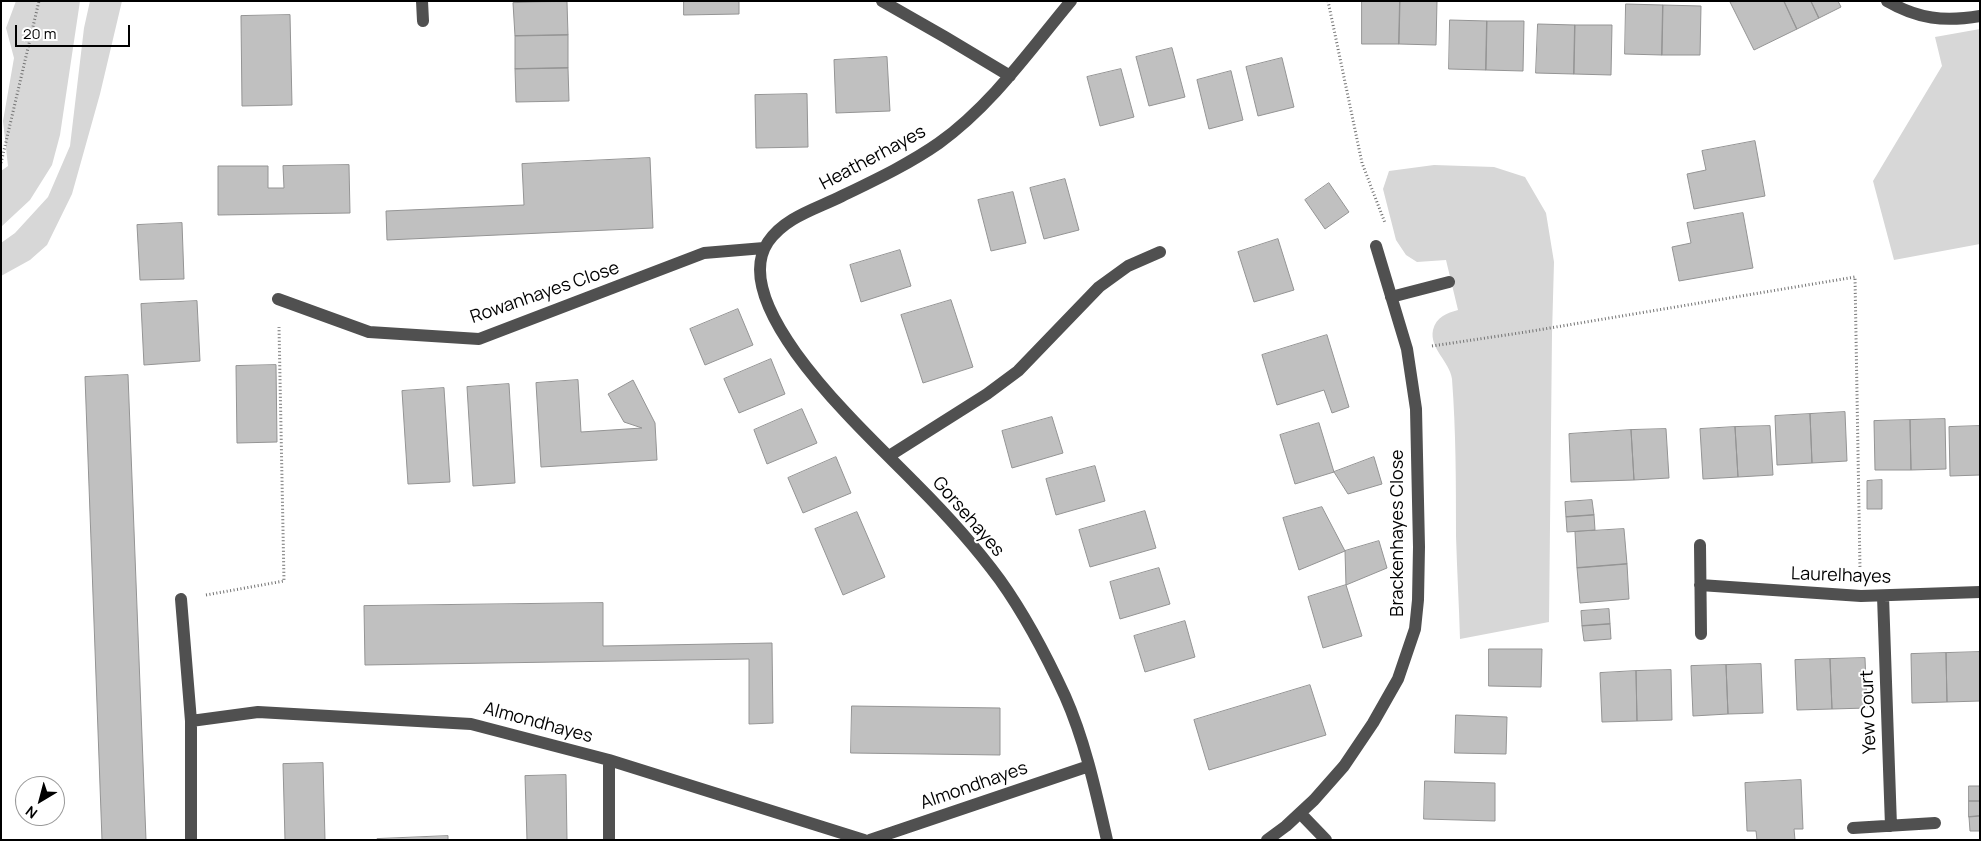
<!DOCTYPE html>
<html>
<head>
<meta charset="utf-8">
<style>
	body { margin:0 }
	#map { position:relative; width:1981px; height:841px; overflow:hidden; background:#fff; font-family:Manrope,sans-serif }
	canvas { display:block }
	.frame { position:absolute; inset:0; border:2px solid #000; pointer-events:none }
	.north { position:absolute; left:15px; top:776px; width:50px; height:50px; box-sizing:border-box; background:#fff; border:1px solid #999; border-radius:50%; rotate:217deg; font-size:14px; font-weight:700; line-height:20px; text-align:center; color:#000 }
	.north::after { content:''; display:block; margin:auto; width:18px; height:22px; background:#000; clip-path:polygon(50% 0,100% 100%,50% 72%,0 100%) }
	.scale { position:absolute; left:15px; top:25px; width:115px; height:22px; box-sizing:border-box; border:2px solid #000; border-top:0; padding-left:6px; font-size:15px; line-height:18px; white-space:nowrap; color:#000; -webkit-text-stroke:4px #fff; paint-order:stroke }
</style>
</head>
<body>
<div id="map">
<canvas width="1981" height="841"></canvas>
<div class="frame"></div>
<div class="north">N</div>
<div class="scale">20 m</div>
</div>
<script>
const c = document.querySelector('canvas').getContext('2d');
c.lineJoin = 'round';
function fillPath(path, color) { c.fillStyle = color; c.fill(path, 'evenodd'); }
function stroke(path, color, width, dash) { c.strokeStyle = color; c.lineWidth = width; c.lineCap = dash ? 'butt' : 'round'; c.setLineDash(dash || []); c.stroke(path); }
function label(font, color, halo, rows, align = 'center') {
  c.font = font + ' Manrope,sans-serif'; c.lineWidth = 4; c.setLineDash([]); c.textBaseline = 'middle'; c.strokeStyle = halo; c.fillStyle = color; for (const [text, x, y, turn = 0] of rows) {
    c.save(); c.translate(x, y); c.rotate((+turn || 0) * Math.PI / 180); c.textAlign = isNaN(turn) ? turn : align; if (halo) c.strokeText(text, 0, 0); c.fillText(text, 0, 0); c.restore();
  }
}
fillPath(new Path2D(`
	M 16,1 L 80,1 L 60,135 L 52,165 L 30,200 L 1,227 L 1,171 L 8,166 L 3,121 L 14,58 L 6,28 Z
	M 90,1 L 122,1 L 100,94 L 72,194 L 47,245 L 30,260 L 1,276 L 1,243 L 15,233 L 48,197 L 70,146 L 84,28 Z
	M 1980,29 L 1980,244 L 1894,260 L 1873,181 L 1942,66 L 1935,37 Z
	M 1434,165 L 1494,167 L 1525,177 L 1546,213 L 1554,262 L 1552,334 L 1549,622 L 1460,639 C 1459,605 1457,570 1456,536 C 1456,483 1456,432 1452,379 C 1450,362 1429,348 1433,330 C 1436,317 1447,313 1458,310 L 1446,260 L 1417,262 L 1406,255 L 1396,240 L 1383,189 L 1389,171 Z`), '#d7d7d7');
const building = new Path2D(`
	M 684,1 L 739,1 L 739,14 L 684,15 Z
	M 1362,1 L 1400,1 L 1399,44 L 1362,44 Z
	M 1400,1 L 1437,1 L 1436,45 L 1399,44 Z
	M 1784,1 L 1797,29 L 1754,50 L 1730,2 Z
	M 1784,1 L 1811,1 L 1819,18 L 1797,29 Z
	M 1811,1 L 1838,1 L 1841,7 L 1819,18 Z
	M 567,2 L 568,35 L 515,36 L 513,3 Z
	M 1626,4 L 1663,5 L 1662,55 L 1625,54 Z
	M 1663,5 L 1701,6 L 1700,55 L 1662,55 Z
	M 290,15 L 292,105 L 242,106 L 241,16 Z
	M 1450,20 L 1487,21 L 1486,70 L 1449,69 Z
	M 1487,21 L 1524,21 L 1523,71 L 1486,70 Z
	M 1538,24 L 1575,25 L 1574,74 L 1536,73 Z
	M 1575,25 L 1612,25 L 1611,75 L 1574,74 Z
	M 568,35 L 568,68 L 515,69 L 515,36 Z
	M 1172,48 L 1185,97 L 1149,106 L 1136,57 Z
	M 887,57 L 890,111 L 836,113 L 834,60 Z
	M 1282,58 L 1294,107 L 1258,116 L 1246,67 Z
	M 568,68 L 569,101 L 516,102 L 515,69 Z
	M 1121,69 L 1134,117 L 1100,126 L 1087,77 Z
	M 1231,71 L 1243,120 L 1209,129 L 1197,80 Z
	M 807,94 L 808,147 L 756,148 L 755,95 Z
	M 1755,141 L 1765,196 L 1694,209 L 1687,174 L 1706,170 L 1702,151 Z
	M 650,158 L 653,228 L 387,240 L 386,211 L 524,205 L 522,164 Z
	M 349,165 L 350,213 L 218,215 L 218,166 L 268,166 L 268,188 L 284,188 L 283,166 Z
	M 1065,179 L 1079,230 L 1044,239 L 1030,188 Z
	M 1329,183 L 1349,212 L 1325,229 L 1305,200 Z
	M 1013,192 L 1026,243 L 991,251 L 978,200 Z
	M 1743,213 L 1753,268 L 1679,281 L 1672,247 L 1691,243 L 1687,223 Z
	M 182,223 L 184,279 L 140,280 L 137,225 Z
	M 1278,239 L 1294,290 L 1254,302 L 1238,252 Z
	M 900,250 L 911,286 L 861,302 L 850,265 Z
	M 951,300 L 973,367 L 923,383 L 901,315 Z
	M 197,301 L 200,361 L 144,365 L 141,304 Z
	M 738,309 L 753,345 L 705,365 L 690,329 Z
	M 1327,335 L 1349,407 L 1332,413 L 1324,390 L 1277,405 L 1262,355 Z
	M 771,359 L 785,394 L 739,413 L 724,379 Z
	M 276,365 L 277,442 L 237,443 L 236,366 Z
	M 128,375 L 146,840 L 102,840 L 85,377 Z
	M 578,380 L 581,432 L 642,428 L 624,422 L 608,394 L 633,380 L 655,423 L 657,460 L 541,467 L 536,383 Z
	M 509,384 L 515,483 L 473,486 L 467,387 Z
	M 444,388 L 450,482 L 408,484 L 402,391 Z
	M 802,409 L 817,443 L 767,464 L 754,430 Z
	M 1845,412 L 1847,461 L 1812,463 L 1810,414 Z
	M 1810,414 L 1812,463 L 1777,465 L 1775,416 Z
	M 1052,417 L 1063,453 L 1012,468 L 1002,431 Z
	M 1945,419 L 1946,469 L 1911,470 L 1910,420 Z
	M 1910,420 L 1911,470 L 1875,470 L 1874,421 Z
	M 1319,423 L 1334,472 L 1295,484 L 1280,435 Z
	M 1770,426 L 1773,475 L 1738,477 L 1735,427 Z
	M 1980,426 L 1980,475 L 1950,476 L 1949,427 Z
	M 1735,427 L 1738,477 L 1703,479 L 1700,429 Z
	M 1666,429 L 1669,478 L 1634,480 L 1631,430 Z
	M 1631,430 L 1634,480 L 1571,482 L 1569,434 Z
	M 836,457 L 851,493 L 803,513 L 788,478 Z
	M 1374,457 L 1382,484 L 1348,494 L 1334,472 Z
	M 1095,466 L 1105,501 L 1056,515 L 1046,479 Z
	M 1882,480 L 1882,509 L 1867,509 L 1867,481 Z
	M 1592,500 L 1594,515 L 1566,517 L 1565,502 Z
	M 1322,507 L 1345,551 L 1299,570 L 1283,518 Z
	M 1145,511 L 1156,548 L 1090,567 L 1079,530 Z
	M 857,512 L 885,577 L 843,595 L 815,529 Z
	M 1594,515 L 1595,530 L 1567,532 L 1566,517 Z
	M 1624,529 L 1627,564 L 1577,568 L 1575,532 Z
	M 1379,541 L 1387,568 L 1346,585 L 1345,551 Z
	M 1627,564 L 1629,599 L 1580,603 L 1577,568 Z
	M 1159,568 L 1170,604 L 1120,619 L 1110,582 Z
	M 1346,585 L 1362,636 L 1323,648 L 1308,597 Z
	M 603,603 L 603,646 L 772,643 L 773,723 L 749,724 L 749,659 L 365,665 L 364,606 Z
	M 1609,609 L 1610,624 L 1582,626 L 1581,611 Z
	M 1185,621 L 1195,657 L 1145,672 L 1134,636 Z
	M 1610,624 L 1611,639 L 1584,641 L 1582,626 Z
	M 1489,649 L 1542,649 L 1541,687 L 1489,686 Z
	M 1980,652 L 1980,701 L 1947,702 L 1946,653 Z
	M 1946,653 L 1947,702 L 1912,703 L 1911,654 Z
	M 1865,658 L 1867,708 L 1832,709 L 1830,659 Z
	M 1830,659 L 1832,709 L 1797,710 L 1795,660 Z
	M 1761,664 L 1763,713 L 1728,714 L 1726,665 Z
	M 1726,665 L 1728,714 L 1693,716 L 1691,666 Z
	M 1671,670 L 1672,720 L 1637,721 L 1636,671 Z
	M 1636,671 L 1637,721 L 1602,722 L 1600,673 Z
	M 1310,685 L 1326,735 L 1209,770 L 1194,720 Z
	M 852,706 L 1000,708 L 1000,755 L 851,753 Z
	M 1456,715 L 1507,717 L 1506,754 L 1455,753 Z
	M 323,763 L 325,840 L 285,840 L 283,764 Z
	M 566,775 L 567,840 L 527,840 L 525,776 Z
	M 1801,780 L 1803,829 L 1794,829 L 1795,840 L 1757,840 L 1756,831 L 1747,831 L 1745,783 Z
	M 1425,781 L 1495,783 L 1495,821 L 1424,819 Z
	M 1969,786 L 1980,786 L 1980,801 L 1969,801 Z
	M 1969,801 L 1980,801 L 1980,816 L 1969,817 Z
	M 1980,816 L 1980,831 L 1970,831 L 1969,817 Z
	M 448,836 L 448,840 L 377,840 L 377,839 Z`);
fillPath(building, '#c0c0c0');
stroke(building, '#949494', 1);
stroke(new Path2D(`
	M 1328,1 L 1362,163 L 1385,223
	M 1,163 L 39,1
	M 1432,346 L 1526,332 L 1855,277 L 1860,569
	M 206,595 L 284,581 L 279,327`), '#727272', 3, [1, 2.5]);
stroke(new Path2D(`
	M 422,1 L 423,21
	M 882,1 L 945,37 L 1010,76
	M 1071,1 C 1030,50 992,105 939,143 C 909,164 875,180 842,196 C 816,209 785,217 768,242 C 724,308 874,440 916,484 C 946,514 975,546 1000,580 C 1025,615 1047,657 1065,696 C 1085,741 1096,792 1107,840
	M 1887,1 C 1918,19 1944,22 1980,16
	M 1391,297 L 1449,282
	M 278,299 L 369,332 L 479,339 L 704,253 L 764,248
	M 889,456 L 987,394 L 1018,371 L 1099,287 L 1128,266 L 1160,252
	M 1700,545 L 1701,634
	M 1700,585 L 1861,596 L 1980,592
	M 1883,596 L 1891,826
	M 181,599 L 191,721 L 191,840
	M 191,721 L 258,712 L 471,724 L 609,760 L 864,840
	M 1300,813 L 1326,840
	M 1853,828 L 1935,823
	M 609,840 L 609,760
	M 870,840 L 1089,766
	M 1267,840 L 1286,826 L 1314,800 L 1344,766 L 1373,723 L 1398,679 L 1415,629 L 1418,600 L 1419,547 L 1416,409 L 1407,349 L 1376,246`), '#505050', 12);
label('18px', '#000', '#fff', [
	["Heatherhayes",873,158,-28],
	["Rowanhayes Close",545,293,-19],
	["Gorsehayes",968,517,49],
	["Brackenhayes Close",1398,533,-90],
	["Laurelhayes",1841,576,2],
	["Yew Court",1869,712,-92],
	["Almondhayes",538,723,15],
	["Almondhayes",974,786,-19]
]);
</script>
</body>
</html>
